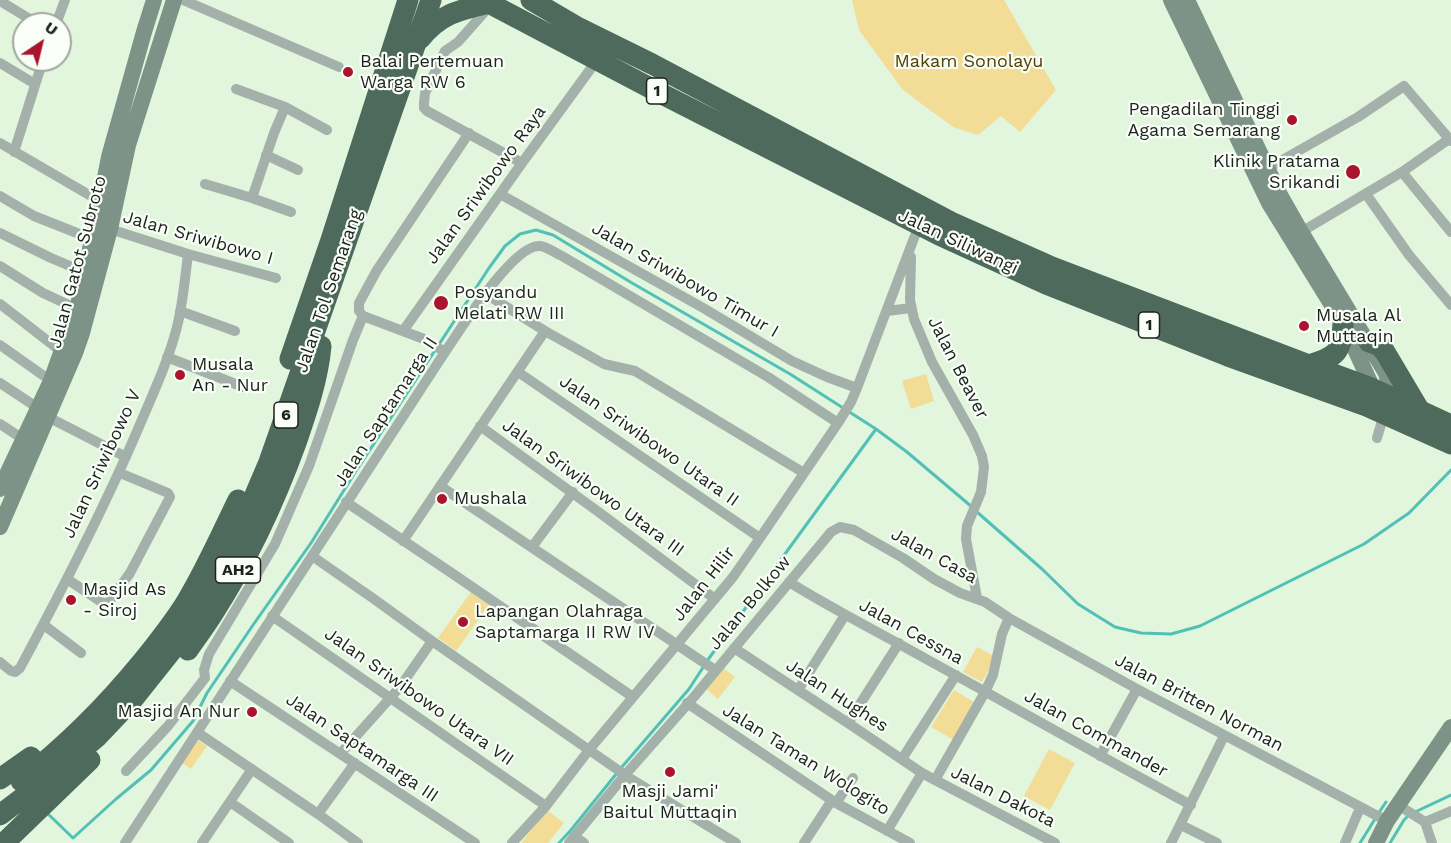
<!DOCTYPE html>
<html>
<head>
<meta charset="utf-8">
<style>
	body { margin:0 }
	#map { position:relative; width:1451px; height:843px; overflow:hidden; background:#e1f6dc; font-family:"Work Sans",sans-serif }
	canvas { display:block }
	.north { position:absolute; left:12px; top:12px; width:60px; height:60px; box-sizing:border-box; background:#f9fef8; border:2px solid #a1a69f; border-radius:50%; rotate:35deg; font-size:16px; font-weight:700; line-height:24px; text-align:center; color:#1c231a }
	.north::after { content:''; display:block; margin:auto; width:21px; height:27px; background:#aa142c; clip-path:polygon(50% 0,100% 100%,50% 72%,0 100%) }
</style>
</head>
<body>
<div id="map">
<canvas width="1451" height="843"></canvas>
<div class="north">U</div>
</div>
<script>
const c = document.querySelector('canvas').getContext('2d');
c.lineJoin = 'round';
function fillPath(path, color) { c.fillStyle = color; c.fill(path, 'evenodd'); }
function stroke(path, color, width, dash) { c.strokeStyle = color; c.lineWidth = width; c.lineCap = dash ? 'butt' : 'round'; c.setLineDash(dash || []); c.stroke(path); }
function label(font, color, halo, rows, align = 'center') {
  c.font = font + ' "Work Sans",sans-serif'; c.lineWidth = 4.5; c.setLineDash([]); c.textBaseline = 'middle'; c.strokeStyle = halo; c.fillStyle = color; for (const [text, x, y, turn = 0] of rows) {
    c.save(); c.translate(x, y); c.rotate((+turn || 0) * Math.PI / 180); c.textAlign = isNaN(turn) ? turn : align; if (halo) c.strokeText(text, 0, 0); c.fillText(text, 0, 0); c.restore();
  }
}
fillPath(new Path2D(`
	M 852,0 L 1004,0 L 1056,90 L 1020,132 L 1001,116 L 978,135 L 953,127 L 903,90 L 859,30 Z
	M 926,374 L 934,401 L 911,409 L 902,381 Z
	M 471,592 L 489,605 L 456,651 L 438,638 Z
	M 977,647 L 996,657 L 982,682 L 963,672 Z
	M 723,668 L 735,677 L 718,699 L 706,689 Z
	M 954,690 L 977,704 L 954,740 L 931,727 Z
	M 198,740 L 207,746 L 191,769 L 182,763 Z
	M 1049,749 L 1075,763 L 1050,810 L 1024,796 Z
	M 547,810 L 564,823 L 548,843 L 521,843 Z`), '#f2dc96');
stroke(new Path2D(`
	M 977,512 L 1042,569 L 1078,604 L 1115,627 L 1141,633 L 1171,634 L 1200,626 L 1364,544 L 1409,513 L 1451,470
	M 707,661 L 876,429
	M 621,768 L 689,689 L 704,666
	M 46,812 L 73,838 L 116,799 L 151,770 L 193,721 L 207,693 L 253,625 L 311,543 L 356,471 L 489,268 L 505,246 L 520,234 L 536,230 L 553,235 L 632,283 L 790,374 L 876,429 L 907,452 L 972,507
	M 1415,812 L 1451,795
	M 1378,814 L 1386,802
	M 559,843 L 571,830 L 617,773
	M 1360,843 L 1375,819
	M 1390,843 L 1404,820 L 1409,815`), '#52c0b7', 3);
stroke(new Path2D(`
	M 183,0 L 339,67
	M 0,1 L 38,24
	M 489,7 L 458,42 L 445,51 L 425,93 L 424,103 L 424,108 L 427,111 L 522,163
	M 56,24 L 65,0
	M 0,63 L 35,84
	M 236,89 L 285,107 L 327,130
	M 0,143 L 103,203
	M 14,152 L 43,60
	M 266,155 L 298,170
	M 1263,171 L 1358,117 L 1404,86 L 1451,141
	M 1402,172 L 1451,232
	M 205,184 L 252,198 L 291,212
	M 500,194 L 705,309 L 792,361 L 827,377 L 857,388
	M 1366,194 L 1409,255 L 1451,305
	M 0,196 L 34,216 L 87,237 L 89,240 L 87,248
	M 252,198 L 274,133 L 285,107
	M 110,229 L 188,254 L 276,278
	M 1301,232 L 1402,172 L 1449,139
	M 0,233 L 51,258 L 82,271 L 79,281
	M 911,257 L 910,300 L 914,319 L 932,362 L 973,435 L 982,456 L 984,467 L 981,492 L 967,526 L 966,539 L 977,598
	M 0,266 L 43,293 L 73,307 L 70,315
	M 486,294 L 545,331 L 604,364 L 635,371 L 804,473
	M 0,304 L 62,352
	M 180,311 L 235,331
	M 887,311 L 911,308
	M 363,316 L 359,311 L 359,303 L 377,270 L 469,133
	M 363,316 L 424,339 L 445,352
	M 403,331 L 522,163 L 597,60
	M 0,345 L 51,381
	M 167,357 L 243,387
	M 518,372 L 760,538
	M 0,383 L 38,408
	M 48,417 L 126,457
	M 0,424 L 23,439
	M 480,426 L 600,513 L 715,599
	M 1377,438 L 1384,414
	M 440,486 L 715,670
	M 346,502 L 456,576 L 633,697
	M 403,541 L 545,331
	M 532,547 L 573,492
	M 312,556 L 374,599 L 432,641 L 631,779 L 736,843
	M 67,579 L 103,603 L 107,603 L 109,602 L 130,573 L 170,497 L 168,493 L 120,473
	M 789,582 C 834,610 882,634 928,660 C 1015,708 1102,757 1191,805
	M 272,616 L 546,806
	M 44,625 L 81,653
	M 734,648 L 848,723 L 922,773
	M 0,662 L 11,671 L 15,672 L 20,668 C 62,590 103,511 138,429 C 152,396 168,362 177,327 C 183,303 185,278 188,254
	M 230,681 L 475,843
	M 798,690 L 845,615
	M 687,703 L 836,803 L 910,843
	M 848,723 L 899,643
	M 198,733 L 318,814 L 358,843
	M 341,753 L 400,687 L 432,641
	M 1100,756 L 1137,689
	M 902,759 L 956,675
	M 126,771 L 168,726 L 205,678 L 204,670 L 209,654 L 275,544 L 309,466 L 353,340 L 363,316
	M 935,780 L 1055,843
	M 230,802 L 289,843
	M 836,803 L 853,778
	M 1398,805 L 1425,822
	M 318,814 L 355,763
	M 1425,822 L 1451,811
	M 1425,822 L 1432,843
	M 1181,825 L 1217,843
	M 887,831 L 922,773 L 935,780 L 985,692 L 993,675 L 1002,634 L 1009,618
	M 574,836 L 584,843
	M 125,843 L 445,352 C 461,329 513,244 540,246 C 548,247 555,253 562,256 L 768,377 L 838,423
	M 202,843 L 252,769
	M 512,843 L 546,806 L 589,750 L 733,577 L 760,538 L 838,423 L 851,402 L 857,388 L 919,225
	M 569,843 L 625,775 L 693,698 L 831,532 L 840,527 L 854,530 L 903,558 L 934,579 L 960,593 L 985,602 L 1009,618 L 1137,689 L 1387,821
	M 804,843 L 832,800
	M 1171,843 L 1224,736
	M 1345,843 L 1360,808`), '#a3b1aa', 10);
stroke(new Path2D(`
	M 1171,0 L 1269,203 L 1343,323 L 1370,382 L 1366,397
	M 1187,0 L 1280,195 L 1301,232 L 1386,373 L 1389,385 L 1386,407
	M 0,489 L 51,381 L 78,305 L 93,238 L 109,157 L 144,32 L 154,0
	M 0,527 L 75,353 L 82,333 L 110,229 L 128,145 L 174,0
	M 1376,843 L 1387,821 L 1451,727`), '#7e9388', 16);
stroke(new Path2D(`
	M 483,0 L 656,91 L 939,235 L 1046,284 L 1228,356 L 1364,405 L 1451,444
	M 531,0 L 579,28 L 652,64 L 951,222 L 1052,267 L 1309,365 L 1369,387 L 1451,425
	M 420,39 C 440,14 459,10 489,3
	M 1369,342 L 1380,346 L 1385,352 L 1420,411
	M 290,359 L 331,240 L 408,0
	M 1309,365 C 1336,357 1342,353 1343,323
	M 188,650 C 197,637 206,625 214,612 C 248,559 275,501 296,443 C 307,411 318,379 321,346
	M 0,779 L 31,757
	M 21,781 C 66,746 106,706 142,662 C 158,642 175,621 188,599 C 207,567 222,533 238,500
	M 0,815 L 50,777 L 97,737 L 134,698 L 173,649 L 203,601 L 231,551 L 269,462 L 431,0
	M 4,843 L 90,760`), '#4d6a5c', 21);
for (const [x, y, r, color] of [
	[348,72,6,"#aa142c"],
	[1292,120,6,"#aa142c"],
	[1353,172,8,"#aa142c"],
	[441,303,8,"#aa142c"],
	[1304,326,6,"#aa142c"],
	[180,375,6,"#aa142c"],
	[442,499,6,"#aa142c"],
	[71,600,6,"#aa142c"],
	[463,622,6,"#aa142c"],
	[252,712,6,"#aa142c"],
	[670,772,6,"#aa142c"]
]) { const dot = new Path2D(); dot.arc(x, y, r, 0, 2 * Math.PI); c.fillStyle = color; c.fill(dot); stroke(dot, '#f9fef8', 2); }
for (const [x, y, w] of [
	[657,91,21],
	[1149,325,21],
	[286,415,24],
	[238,570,45]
]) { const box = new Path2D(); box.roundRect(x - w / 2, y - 13, w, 26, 4.5); c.fillStyle = '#f9fef8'; c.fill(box); stroke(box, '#1c231a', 1.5); }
label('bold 16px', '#1c231a', null, [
	["1",657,91],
	["1",1149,325],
	["6",286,415],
	["AH2",238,570]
]);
label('18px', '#1c231a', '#f9fef8', [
	["Balai Pertemuan",360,62],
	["Warga RW 6",360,83],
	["Pengadilan Tinggi",1280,110,"right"],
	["Agama Semarang",1280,131,"right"],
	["Klinik Pratama",1340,162,"right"],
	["Srikandi",1340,183,"right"],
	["Posyandu",454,293],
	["Melati RW III",454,314],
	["Musala Al",1316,316],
	["Muttaqin",1316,337],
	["Musala",192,365],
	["An - Nur",192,386],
	["Mushala",454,499],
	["Masjid As",83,590],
	["- Siroj",83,611],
	["Lapangan Olahraga",475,612],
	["Saptamarga II RW IV",475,633],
	["Masjid An Nur",240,712,"right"],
	["Masji Jami'",670,792,"center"],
	["Baitul Muttaqin",670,813,"center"]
], 'left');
label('18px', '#534201', '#f9fef8', [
	["Makam Sonolayu",969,62]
]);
label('18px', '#1c231a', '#f9fef8', [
	["Jalan Sriwibowo Raya",486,185,-54],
	["Jalan Sriwibowo I",198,238,16],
	["Jalan Siliwangi",958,242,25],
	["Jalan Gatot Subroto",78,262,-75],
	["Jalan Sriwibowo Timur I",685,280,30],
	["Jalan Tol Semarang",329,291,-71],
	["Jalan Beaver",958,368,63],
	["Jalan Saptamarga II",386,412,-57],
	["Jalan Sriwibowo Utara II",649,441,35],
	["Jalan Sriwibowo V",102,464,-65],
	["Jalan Sriwibowo Utara III",593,488,36],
	["Jalan Casa",934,556,29],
	["Jalan Hilir",704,584,-52],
	["Jalan Bolkow",750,603,-50],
	["Jalan Cessna",911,632,29],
	["Jalan Hughes",837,696,33],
	["Jalan Sriwibowo Utara VII",419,697,35],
	["Jalan Britten Norman",1199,703,28],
	["Jalan Commander",1096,734,29],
	["Jalan Saptamarga III",362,748,34],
	["Jalan Taman Wologito",806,760,32],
	["Jalan Dakota",1003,797,27]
]);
</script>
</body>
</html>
